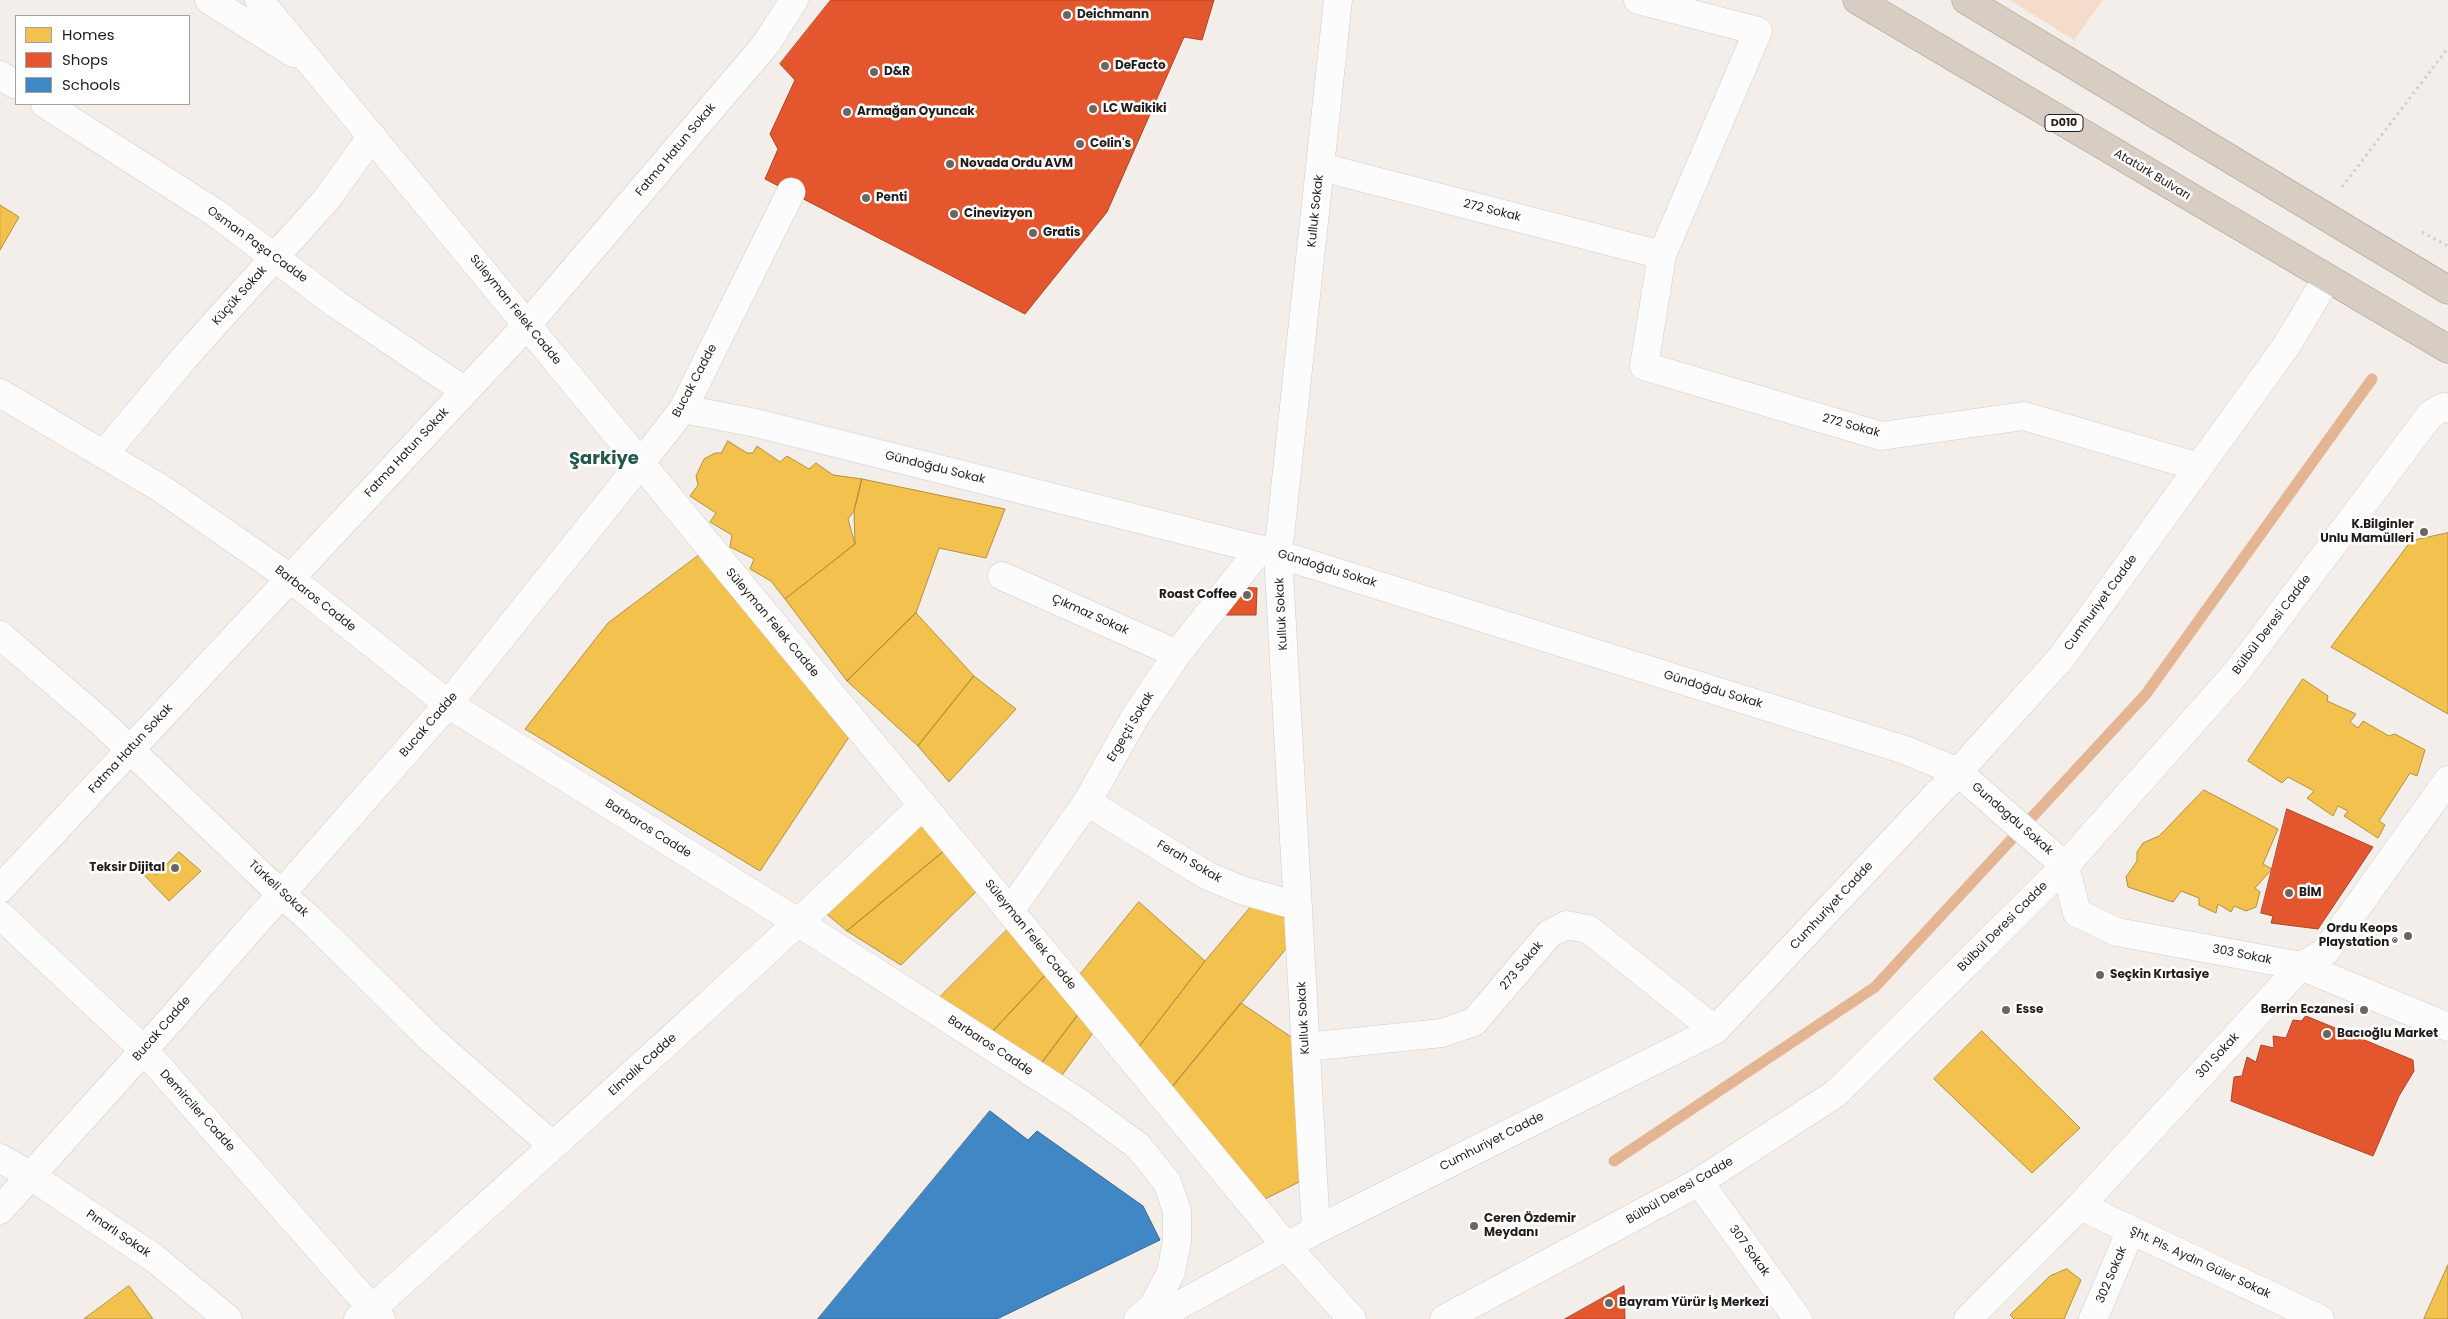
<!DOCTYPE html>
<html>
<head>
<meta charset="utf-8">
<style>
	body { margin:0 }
	#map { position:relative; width:2448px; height:1319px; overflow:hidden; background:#f3eee9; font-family:Poppins,sans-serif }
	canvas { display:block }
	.legend { position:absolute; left:15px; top:15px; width:175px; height:90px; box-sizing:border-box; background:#fff; border:1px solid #a6a4a3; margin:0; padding:6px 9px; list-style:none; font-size:15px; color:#201c19 }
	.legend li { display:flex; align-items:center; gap:10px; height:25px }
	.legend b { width:25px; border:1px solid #a6a4a3 }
</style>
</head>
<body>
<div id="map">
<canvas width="2448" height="1319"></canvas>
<ul class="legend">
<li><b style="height:14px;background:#f2c14e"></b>Homes</li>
<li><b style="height:14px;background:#e4572e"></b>Shops</li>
<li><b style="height:14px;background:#3f88c5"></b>Schools</li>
</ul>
</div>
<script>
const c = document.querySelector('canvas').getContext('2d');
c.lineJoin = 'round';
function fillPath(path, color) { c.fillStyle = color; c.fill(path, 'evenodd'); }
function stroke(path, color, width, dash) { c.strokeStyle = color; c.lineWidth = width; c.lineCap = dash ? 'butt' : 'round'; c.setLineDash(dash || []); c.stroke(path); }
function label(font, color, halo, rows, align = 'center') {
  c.font = font + ' Poppins,sans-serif'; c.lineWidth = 5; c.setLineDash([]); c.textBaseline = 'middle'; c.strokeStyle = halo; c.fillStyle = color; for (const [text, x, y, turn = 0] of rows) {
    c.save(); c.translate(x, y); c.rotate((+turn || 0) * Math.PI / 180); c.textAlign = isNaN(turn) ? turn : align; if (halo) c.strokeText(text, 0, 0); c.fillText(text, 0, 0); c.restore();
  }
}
fillPath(new Path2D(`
	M 2010,0 L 2103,0 L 2074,40 Z`), '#f5dbc9');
const homes = new Path2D(`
	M 0,205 L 19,217 L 0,250 Z
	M 728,441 L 747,453 L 753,453 L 757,446 L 780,462 L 787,456 L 809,469 L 816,463 L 833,475 L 862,479 L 854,511 L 848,519 L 855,544 L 785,599 L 771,581 L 750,569 L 754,559 L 730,547 L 732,535 L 710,522 L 716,513 L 690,496 L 698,485 L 696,476 L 704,459 L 715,453 L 721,453 Z
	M 862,479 L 1005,509 L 986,558 L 939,548 L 916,613 L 847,681 L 785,599 L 855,544 L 854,511 Z
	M 2448,533 L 2448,714 L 2331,647 L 2411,541 Z
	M 710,547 L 857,725 L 760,871 L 525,729 L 608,623 Z
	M 916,613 L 974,676 L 918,746 L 847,681 Z
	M 974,676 L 1016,709 L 949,782 L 918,746 Z
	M 2303,679 L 2328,696 L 2327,701 L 2356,714 L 2350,722 L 2358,728 L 2363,721 L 2389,736 L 2395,734 L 2425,750 L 2417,776 L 2410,773 L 2379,821 L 2385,825 L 2378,838 L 2344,816 L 2348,811 L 2338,806 L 2333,816 L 2307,798 L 2314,791 L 2288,777 L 2282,783 L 2248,761 Z
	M 2204,790 L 2278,829 L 2263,864 L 2272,869 L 2255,888 L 2260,892 L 2256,907 L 2246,911 L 2234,906 L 2231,912 L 2218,904 L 2216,913 L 2199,905 L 2199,898 L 2181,891 L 2173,902 L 2128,887 L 2126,877 L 2137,861 L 2137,852 L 2143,843 L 2159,836 Z
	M 923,805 L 954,843 L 847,931 L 817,906 Z
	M 954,843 L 986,882 L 901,965 L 847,931 Z
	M 179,852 L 201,871 L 169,901 L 144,875 L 150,870 L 156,875 Z
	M 1261,895 L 1299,933 L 1164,1097 L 1131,1057 L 1205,961 Z
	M 1139,902 L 1205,961 L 1131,1057 L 1071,986 Z
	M 1017,920 L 1055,965 L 993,1031 L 939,998 Z
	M 1055,965 L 1086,1004 L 1041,1064 L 993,1031 Z
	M 1241,1003 L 1306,1047 L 1313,1175 L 1265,1199 L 1164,1097 Z
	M 1086,1004 L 1101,1022 L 1060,1078 L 1041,1064 Z
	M 1982,1031 L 2080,1128 L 2032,1173 L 1934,1079 Z
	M 2448,1265 L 2448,1319 L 2424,1319 Z
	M 2067,1269 L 2081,1280 L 2064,1319 L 2014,1319 L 2010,1315 L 2050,1276 Z
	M 129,1286 L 153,1319 L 84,1319 Z`);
fillPath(homes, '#f2c14e');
stroke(homes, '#b3903e', 1);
const shops = new Path2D(`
	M 831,0 L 1214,0 L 1202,40 L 1184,37 L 1107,212 L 1025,314 L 765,179 L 778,149 L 770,134 L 795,80 L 780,64 Z
	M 1235,587 L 1257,588 L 1256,615 L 1219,615 Z
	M 2287,809 L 2373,847 L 2318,929 L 2271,923 L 2273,916 L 2261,913 Z
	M 2306,1016 L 2413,1060 L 2414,1071 L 2399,1096 L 2373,1156 L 2231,1101 L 2234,1077 L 2242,1076 L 2247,1057 L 2256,1062 L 2261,1045 L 2274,1048 L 2273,1036 L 2286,1038 L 2293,1020 L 2301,1021 Z
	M 1624,1286 L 1625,1319 L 1565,1319 Z`);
fillPath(shops, '#e4572e');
stroke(shops, '#a94528', 1);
const schools = new Path2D(`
	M 990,1111 L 1028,1140 L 1037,1131 L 1143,1206 L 1160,1240 L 997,1319 L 818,1319 Z`);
fillPath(schools, '#3f88c5');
stroke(schools, '#366891', 1);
stroke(new Path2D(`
	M 1614,1161 L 1875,987 L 2146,694 L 2372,379`), '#e4b592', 11);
const street = new Path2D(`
	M 209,0 L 293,53
	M 259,0 L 1286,1246 L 1352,1319
	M 1638,0 L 1758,31 L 1662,255
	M 0,75 L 16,85
	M 45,104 L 217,214 L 336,304 L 465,391
	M 1321,167 L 1662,255 L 1644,366 L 1881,436 L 2024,416 L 2199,467
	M 683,409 L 756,423 L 1278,554 L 1905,750 L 1958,772 L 2065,866 L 2077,913 L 2117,932 L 2301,966 L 2448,1027
	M 104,454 L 185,357 L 326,200 L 372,136
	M 641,463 L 683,409 L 791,192
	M 1002,576 L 1177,654
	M 0,635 L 100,721 L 281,894 L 312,921 L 431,1039 L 553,1146
	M 1087,802 L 1206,875 L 1241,890 L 1298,906
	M 0,889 L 527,325 L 766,44 L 794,0
	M 1010,911 L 1087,802 L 1135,717 L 1177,654 L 1260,549
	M 0,915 L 144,1050 L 381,1319
	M 1306,1047 L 1442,1033 L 1474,1022 L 1549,934 L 1566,925 L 1588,929 L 1715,1030
	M 0,1158 L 31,1176 L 154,1258 L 228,1319
	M 1699,1182 L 1798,1319
	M 2080,1206 L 2320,1319
	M 1316,1230 L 1278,554 L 1338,0
	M 358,1319 L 373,1308 C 557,1142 743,976 923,805
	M 1968,1319 L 2080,1206 L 2301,966 L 2325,952 L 2448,780
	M 2093,1319 L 2131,1230`);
const secondary = new Path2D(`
	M 0,393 L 162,489 L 290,578 L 448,704 L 799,923 L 1078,1102 L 1138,1146 L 1167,1182 L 1177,1211 L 1177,1241 L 1171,1272 L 1153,1307 L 1138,1319
	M 0,1210 L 144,1050 L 448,704 L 641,463
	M 1154,1319 L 1316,1230 L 1715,1030 L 1958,772 L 2062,657 L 2287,345 L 2327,278
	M 1444,1319 L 1699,1182 L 1835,1094 L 2065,866 L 2237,672 L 2430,415 L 2443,407 L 2448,408`);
const highway = new Path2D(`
	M 1857,0 L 2448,349
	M 1966,0 L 2448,290`);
stroke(street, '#d0ccc8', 29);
stroke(secondary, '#d0ccc8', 29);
stroke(highway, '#a7998d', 29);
stroke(new Path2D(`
	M 2342,187 L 2448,48
	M 2422,232 L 2448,246`), '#d0cfcd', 3, [2.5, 4]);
stroke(street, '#fdfcfc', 28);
stroke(secondary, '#fdfcfc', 28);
stroke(highway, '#d8cdc3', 28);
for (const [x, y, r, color] of [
	[1067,15,5,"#6a6662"],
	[1105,66,5,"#6a6662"],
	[874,72,5,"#6a6662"],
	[1093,109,5,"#6a6662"],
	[847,112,5,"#6a6662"],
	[1080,144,5,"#6a6662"],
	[950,164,5,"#6a6662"],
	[866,198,5,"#6a6662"],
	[954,214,5,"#6a6662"],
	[1033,233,5,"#6a6662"],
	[2424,532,5,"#6a6662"],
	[1247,595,5,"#6a6662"],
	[175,868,5,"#6a6662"],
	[2289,893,5,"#6a6662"],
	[2408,936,5,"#6a6662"],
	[2100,975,5,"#6a6662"],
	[2006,1010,5,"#6a6662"],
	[2364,1010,5,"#6a6662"],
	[2327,1034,5,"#6a6662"],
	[1474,1226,5,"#6a6662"],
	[1609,1303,5,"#6a6662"]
]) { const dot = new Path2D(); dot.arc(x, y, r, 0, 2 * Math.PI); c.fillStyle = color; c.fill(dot); stroke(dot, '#fff', 2); }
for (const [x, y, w] of [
	[2064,123,38]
]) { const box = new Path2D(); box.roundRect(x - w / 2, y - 8.5, w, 17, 4); c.fillStyle = '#fff'; c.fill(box); stroke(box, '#201c19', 1); }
label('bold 11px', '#201c19', null, [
	["D010",2064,123]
]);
label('bold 12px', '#201c19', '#fff', [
	["Deichmann",1077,15],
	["DeFacto",1115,66],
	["D&R",884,72],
	["LC Waikiki",1103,109],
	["Armağan Oyuncak",857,112],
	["Colin's",1090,144],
	["Novada Ordu AVM",960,164],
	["Penti",876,198],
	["Cinevizyon",964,214],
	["Gratis",1043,233],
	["K.Bilginler",2414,525,"right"],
	["Unlu Mamülleri",2414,539,"right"],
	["Roast Coffee",1237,595,"right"],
	["Teksir Dijital",165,868,"right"],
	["BİM",2299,893],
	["Ordu Keops",2398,929,"right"],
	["Playstation ®",2398,943,"right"],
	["Seçkin Kırtasiye",2110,975],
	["Esse",2016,1010],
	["Berrin Eczanesi",2354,1010,"right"],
	["Bacıoğlu Market",2337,1034],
	["Ceren Özdemir",1484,1219],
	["Meydanı",1484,1233],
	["Bayram Yürür İş Merkezi",1619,1303]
], 'left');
label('12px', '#201c19', '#fff', [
	["Fatma Hatun Sokak",676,150,-50],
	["Atatürk Bulvarı",2152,175,31],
	["Kulluk Sokak",1316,211,-84],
	["272 Sokak",1492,211,14],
	["Osman Paşa Cadde",257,245,36],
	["Küçük Sokak",240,296,-48],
	["Süleyman Felek Cadde",515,310,51],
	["Bucak Cadde",695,381,-62],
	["272 Sokak",1851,426,15],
	["Fatma Hatun Sokak",407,453,-47],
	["Gündoğdu Sokak",935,468,14],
	["Gündoğdu Sokak",1327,569,17],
	["Barbaros Cadde",315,599,38],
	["Cumhuriyet Cadde",2101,603,-54],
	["Kulluk Sokak",1282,614,-93],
	["Çıkmaz Sokak",1090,615,24],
	["Süleyman Felek Cadde",772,623,50],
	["Bülbül Deresi Cadde",2272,625,-53],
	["Gündoğdu Sokak",1713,690,17],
	["Bucak Cadde",429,725,-49],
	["Ergeçti Sokak",1131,727,-59],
	["Fatma Hatun Sokak",131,749,-47],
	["Gundogdu Sokak",2012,819,41],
	["Barbaros Cadde",648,829,32],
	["Ferah Sokak",1189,862,30],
	["Türkeli Sokak",278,889,43],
	["Cumhuriyet Cadde",1832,906,-47],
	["Bülbül Deresi Cadde",2003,927,-45],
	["Süleyman Felek Cadde",1030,935,51],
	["303 Sokak",2242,955,11],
	["273 Sokak",1522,966,-50],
	["Kulluk Sokak",1304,1018,-93],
	["Bucak Cadde",162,1029,-49],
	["Barbaros Cadde",990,1046,33],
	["301 Sokak",2218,1056,-47],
	["Elmalık Cadde",643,1065,-42],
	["Demirciler Cadde",197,1111,48],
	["Cumhuriyet Cadde",1492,1142,-27],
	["Bülbül Deresi Cadde",1680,1191,-30],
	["Pınarlı Sokak",118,1234,34],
	["307 Sokak",1749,1251,54],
	["Şht. Pls. Aydın Güler Sokak",2200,1263,25],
	["302 Sokak",2112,1275,-67]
]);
label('bold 18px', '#23594d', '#fff', [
	["Şarkiye",604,459]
]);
</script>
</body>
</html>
